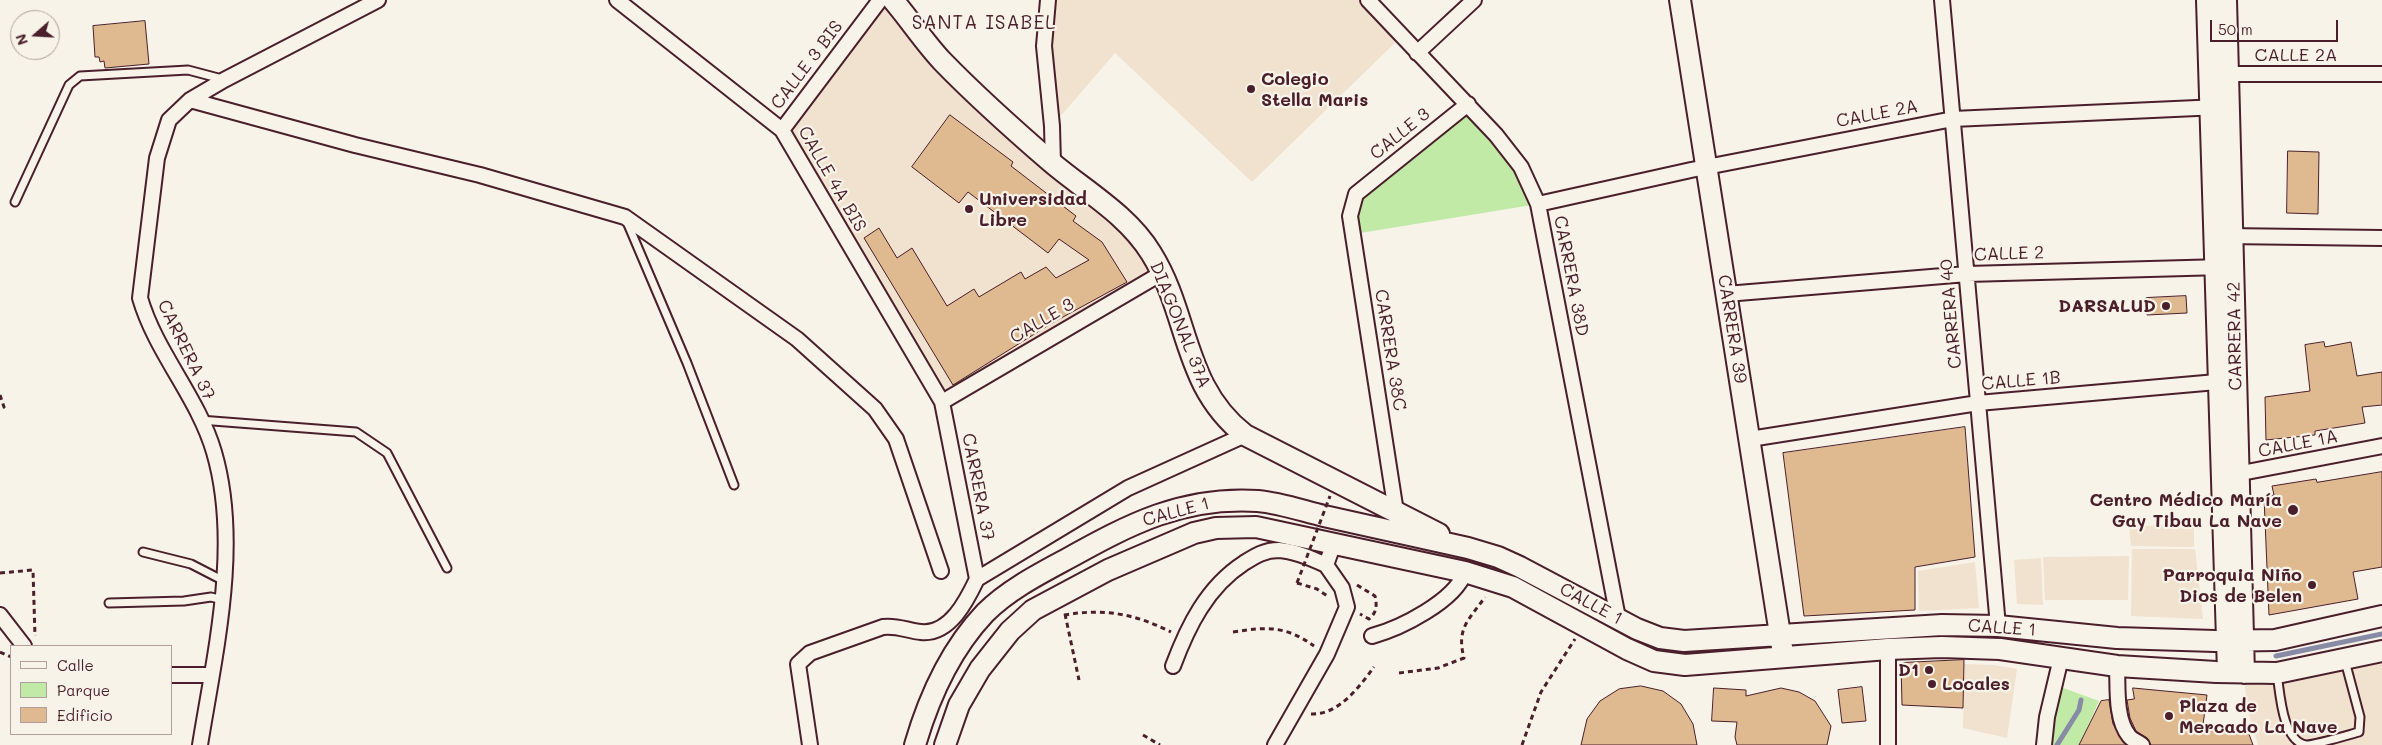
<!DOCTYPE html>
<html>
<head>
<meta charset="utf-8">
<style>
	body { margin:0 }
	#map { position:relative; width:2382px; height:745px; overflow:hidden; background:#f7f3e8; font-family:Mali,sans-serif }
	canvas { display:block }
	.legend { position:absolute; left:10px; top:645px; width:162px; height:90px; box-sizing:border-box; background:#f7f3e8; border:1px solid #b29e9c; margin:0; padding:6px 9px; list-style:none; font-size:15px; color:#4a1f2b }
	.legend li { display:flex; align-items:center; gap:10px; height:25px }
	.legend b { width:25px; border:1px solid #b29e9c }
	.north { position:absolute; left:10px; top:10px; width:50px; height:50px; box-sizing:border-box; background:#f7f3e8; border:1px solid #b29e9c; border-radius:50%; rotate:251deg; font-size:14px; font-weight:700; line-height:20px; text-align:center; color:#4a1f2b }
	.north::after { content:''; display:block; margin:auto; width:18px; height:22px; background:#4a1f2b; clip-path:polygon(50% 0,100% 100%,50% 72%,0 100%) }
	.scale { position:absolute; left:2210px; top:20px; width:128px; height:22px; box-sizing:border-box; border:2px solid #4a1f2b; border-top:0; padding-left:6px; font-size:15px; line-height:18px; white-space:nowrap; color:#4a1f2b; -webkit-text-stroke:4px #f7f3e8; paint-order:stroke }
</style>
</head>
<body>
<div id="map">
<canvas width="2382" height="745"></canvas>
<ul class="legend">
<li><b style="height:6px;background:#f7f3e8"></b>Calle</li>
<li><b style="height:14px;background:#c0eaa6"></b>Parque</li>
<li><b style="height:14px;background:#dfb990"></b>Edificio</li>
</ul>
<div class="north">N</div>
<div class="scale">50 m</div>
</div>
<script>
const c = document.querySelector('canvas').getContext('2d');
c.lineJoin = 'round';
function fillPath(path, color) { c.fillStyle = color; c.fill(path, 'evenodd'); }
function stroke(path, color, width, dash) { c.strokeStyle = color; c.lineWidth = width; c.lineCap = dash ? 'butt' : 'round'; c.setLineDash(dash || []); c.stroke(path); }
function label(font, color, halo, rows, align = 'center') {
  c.font = font + ' Mali,sans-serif'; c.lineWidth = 4.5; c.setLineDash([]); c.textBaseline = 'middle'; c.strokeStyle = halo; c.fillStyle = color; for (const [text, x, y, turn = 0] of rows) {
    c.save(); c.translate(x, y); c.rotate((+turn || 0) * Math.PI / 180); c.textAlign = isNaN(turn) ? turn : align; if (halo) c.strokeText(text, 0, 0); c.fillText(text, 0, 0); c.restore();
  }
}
fillPath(new Path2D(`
	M 880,0 L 1067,175 L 1162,273 L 942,402 L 782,130 Z
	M 1048,0 L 1368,0 L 1401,37 L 1252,182 L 1115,53 L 1052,126 Z
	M 2194,523 L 2194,547 L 2131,546 L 2129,527 Z
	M 2132,549 L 2195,549 L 2203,619 L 2131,616 Z
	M 2129,556 L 2128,600 L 2045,600 L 2043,557 Z
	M 2041,558 L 2043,605 L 2017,604 L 2014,560 Z
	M 1975,562 L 1979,608 L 1919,611 L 1918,571 Z
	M 2382,651 L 2382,745 L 2258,745 L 2247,709 L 2244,673 Z
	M 1964,664 L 1994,665 L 2017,669 L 2007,738 L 1963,728 Z`), '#f0e2ce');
fillPath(new Path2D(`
	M 1468,104 L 1496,135 L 1538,204 L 1354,234 L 1356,194 Z
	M 2058,686 L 2099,701 L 2079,745 L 2046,745 Z`), '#c0eaa6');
stroke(new Path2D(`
	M 2276,656 L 2382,634
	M 2057,745 L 2079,710 L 2081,700`), '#878ba6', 5);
const building = new Path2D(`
	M 145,21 L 149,64 L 105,68 L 104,61 L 100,62 L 99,57 L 95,57 L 93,26 Z
	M 950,115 L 1013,162 L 1011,166 L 1076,216 L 1073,221 L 1102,242 L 1127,282 L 1052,323 L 953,385 L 864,238 L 879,228 L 897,258 L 912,248 L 947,306 L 974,289 L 979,297 L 1021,272 L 1025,279 L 1046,267 L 1056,278 L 1089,260 L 1059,239 L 1048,253 L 968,192 L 959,203 L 912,167 Z
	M 2288,151 L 2319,152 L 2318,214 L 2287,213 Z
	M 2186,296 L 2187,313 L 2147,315 L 2146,298 Z
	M 2324,342 L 2325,347 L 2351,342 L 2357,376 L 2382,372 L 2382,405 L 2362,407 L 2365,423 L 2315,431 L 2315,435 L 2266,440 L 2265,397 L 2310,391 L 2305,345 Z
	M 1965,427 L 1975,557 L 1915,567 L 1915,610 L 1804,616 L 1783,453 Z
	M 2382,472 L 2382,567 L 2353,572 L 2358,599 L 2269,615 L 2264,497 L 2274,495 L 2272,486 L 2316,479 L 2317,482 Z
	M 1964,660 L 1963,708 L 1902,705 L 1901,663 Z
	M 1641,686 L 1663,691 L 1681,704 L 1693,724 L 1697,745 L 1581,745 L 1587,719 L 1600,701 L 1619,689 Z
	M 1862,687 L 1866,721 L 1842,723 L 1838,690 Z
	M 1714,688 L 1746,690 L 1746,696 L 1781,688 L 1799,692 L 1815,701 L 1831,726 L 1827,745 L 1737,745 L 1735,737 L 1737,722 L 1712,721 Z
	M 2133,688 L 2207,695 L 2202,732 L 2246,726 L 2253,745 L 2151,745 L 2147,738 L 2136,731 L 2130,718 L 2127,700 L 2134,699 Z
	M 2109,700 L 2113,724 L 2126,745 L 2079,745 L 2101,701 Z`);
fillPath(building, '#dfb990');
stroke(building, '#4a1f2b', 1);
const lane = new Path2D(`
	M 15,202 L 69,85 L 80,76 L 188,70 L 222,79
	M 627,222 L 687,363 L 734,485
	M 200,420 L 356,432 L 387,453 L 447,568
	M 143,552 L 191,564 L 224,581
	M 109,603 L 184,601 L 211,597 L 223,600
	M 2277,674 C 2280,692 2282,741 2306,745 C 2315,745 2348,735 2359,732 L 2360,717 L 2345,661`);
const street = new Path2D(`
	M 617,0 L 782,130 L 942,402 L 977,579
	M 1048,0 L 1044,46 L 1052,126 L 1053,164
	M 1368,0 L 1496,135 L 1521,167 L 1538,204 L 1618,618
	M 1942,0 L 1998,626
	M 1417,53 L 1474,0
	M 2221,74 L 2382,74
	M 190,100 L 355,145 L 480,175 L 625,217 L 797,339 L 875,409 L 896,439 L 941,571
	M 782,130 L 880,0
	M 1538,204 L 1691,170 L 1953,119 L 2219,107
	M 2225,236 L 2382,238
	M 1726,294 L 1967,274 L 2223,267
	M 942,402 L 1162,273
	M 1750,439 L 1978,403 L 2228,381
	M 2231,475 L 2382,446
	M 1396,512 L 1350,216 L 1356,194 L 1468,104
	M 0,615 L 24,646
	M 1372,636 C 1401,628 1455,601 1465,572
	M 1173,666 C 1188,626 1207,587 1244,563 C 1255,556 1264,550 1279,550 C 1295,551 1311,558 1326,565
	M 2117,666 C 2118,686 2115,719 2129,736 C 2132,740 2138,742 2142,745
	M 171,675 L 211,675
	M 200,745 C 215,652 241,544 214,452 C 198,397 156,353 140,298 L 157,158 L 169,120 L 190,100 L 224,80 L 378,0
	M 810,745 L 798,664 L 810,653 L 883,627 C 897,625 908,631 921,632 C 950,635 967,600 977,579 L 1128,488 L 1245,435
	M 1275,745 L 1327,654 L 1347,607 L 1342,588 L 1326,565 L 1334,543
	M 1888,745 L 1888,649
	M 2044,745 L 2047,717 L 2061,658`);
const secondary = new Path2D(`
	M 893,0 C 910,20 925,43 943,62 C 977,97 1014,130 1051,162 C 1085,191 1127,214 1151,253 C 1190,315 1182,386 1245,435 L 1439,534
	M 1680,0 L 1782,647
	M 2207,0 L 2228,672
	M 2226,0 L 2244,673
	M 915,745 C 929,697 950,650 985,613 C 1008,590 1039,574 1067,559 C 1130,524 1183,496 1258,501 C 1280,503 1303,511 1324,516 C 1372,527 1420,537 1468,548 L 1498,557 L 1520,567 L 1637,629 L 1660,638 L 1684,641 L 1942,625 L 1998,626 L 2117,638 L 2215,641 L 2275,640 L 2382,616
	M 945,745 L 959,705 L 980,669 L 1010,631 L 1033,610 L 1108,570 L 1194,533 L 1216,528 L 1256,527 L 1465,572 L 1513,587 L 1627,649 L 1654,661 L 1685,665 L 1888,649 L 1942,647 L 2000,649 L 2117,666 L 2216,672 L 2277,673 L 2382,651`);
stroke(lane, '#4a1f2b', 11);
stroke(street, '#4a1f2b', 18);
stroke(secondary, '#4a1f2b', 24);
stroke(new Path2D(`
	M 0,395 L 4,407 L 0,408
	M 0,573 L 33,570 L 35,636
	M 1297,583 L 1317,589 L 1329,597
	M 1357,585 L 1375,596 C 1377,606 1377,612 1369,619 L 1360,614
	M 1065,614 L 1079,680
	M 1064,615 C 1105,608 1135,614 1171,632
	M 1233,632 C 1266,627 1285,625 1314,646
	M 0,652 L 11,657
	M 1399,673 L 1438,668 L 1464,658 C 1456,628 1469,620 1485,597
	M 1311,714 C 1339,715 1359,687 1374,667
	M 1143,735 L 1160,745
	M 1522,745 L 1541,692 L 1575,639`), '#4a1f2b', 3, [5, 4]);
stroke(lane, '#f7f3e8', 7);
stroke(street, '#f7f3e8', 14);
stroke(secondary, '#f7f3e8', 20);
stroke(new Path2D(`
	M 1297,583 L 1330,496`), '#4a1f2b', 3, [5, 4]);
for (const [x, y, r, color] of [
	[1251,89,5,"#4a1f2b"],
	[969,209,5,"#4a1f2b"],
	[2166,306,5,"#4a1f2b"],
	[2293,510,6,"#4a1f2b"],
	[2312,585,5,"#4a1f2b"],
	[1929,670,5,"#4a1f2b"],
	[1932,684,5,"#4a1f2b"],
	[2169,716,5,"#4a1f2b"]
]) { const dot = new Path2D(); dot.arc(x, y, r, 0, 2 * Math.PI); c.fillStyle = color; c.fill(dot); stroke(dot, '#f7f3e8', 2); }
label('18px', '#4a1f2b', '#f7f3e8', [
	["CALLE 2A",2296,55],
	["CALLE 3 BIS",807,65,-53],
	["CALLE 2A",1877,114,-11],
	["CALLE 3",1400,134,-39],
	["CALLE 4A BIS",832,179,60],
	["CALLE 2",2009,254,-2],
	["CARRERA 38D",1571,276,79],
	["CARRERA 40",1951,314,-95],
	["CALLE 3",1042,321,-31],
	["DIAGONAL 37A",1180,325,68],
	["CARRERA 39",1732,329,81],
	["CARRERA 42",2235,336,-91],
	["CARRERA 37",186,350,64],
	["CARRERA 38C",1390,350,81],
	["CALLE 1B",2021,381,-5],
	["CALLE 1A",2298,444,-11],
	["CARRERA 37",978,487,79],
	["CALLE 1",1176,512,-15],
	["CALLE 1",1591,604,28],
	["CALLE 1",2002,628,4]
]);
label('bold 18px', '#4a1f2b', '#f7f3e8', [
	["Colegio",1261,79],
	["Stella Maris",1261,100],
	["Universidad",979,199],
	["Libre",979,220],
	["DARSALUD",2156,306,"right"],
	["Centro Médico María",2282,500,"right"],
	["Gay Tibau La Nave",2282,521,"right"],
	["Parroquia Niño",2302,575,"right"],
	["Dios de Belen",2302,596,"right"],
	["D1",1919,670,"right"],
	["Locales",1942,684],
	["Plaza de",2179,706],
	["Mercado La Nave",2179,727]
], 'left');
c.letterSpacing = '1px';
label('19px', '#4a1f2b', '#f7f3e8', [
	["SANTA ISABEL",984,23]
]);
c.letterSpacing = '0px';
</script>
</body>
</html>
